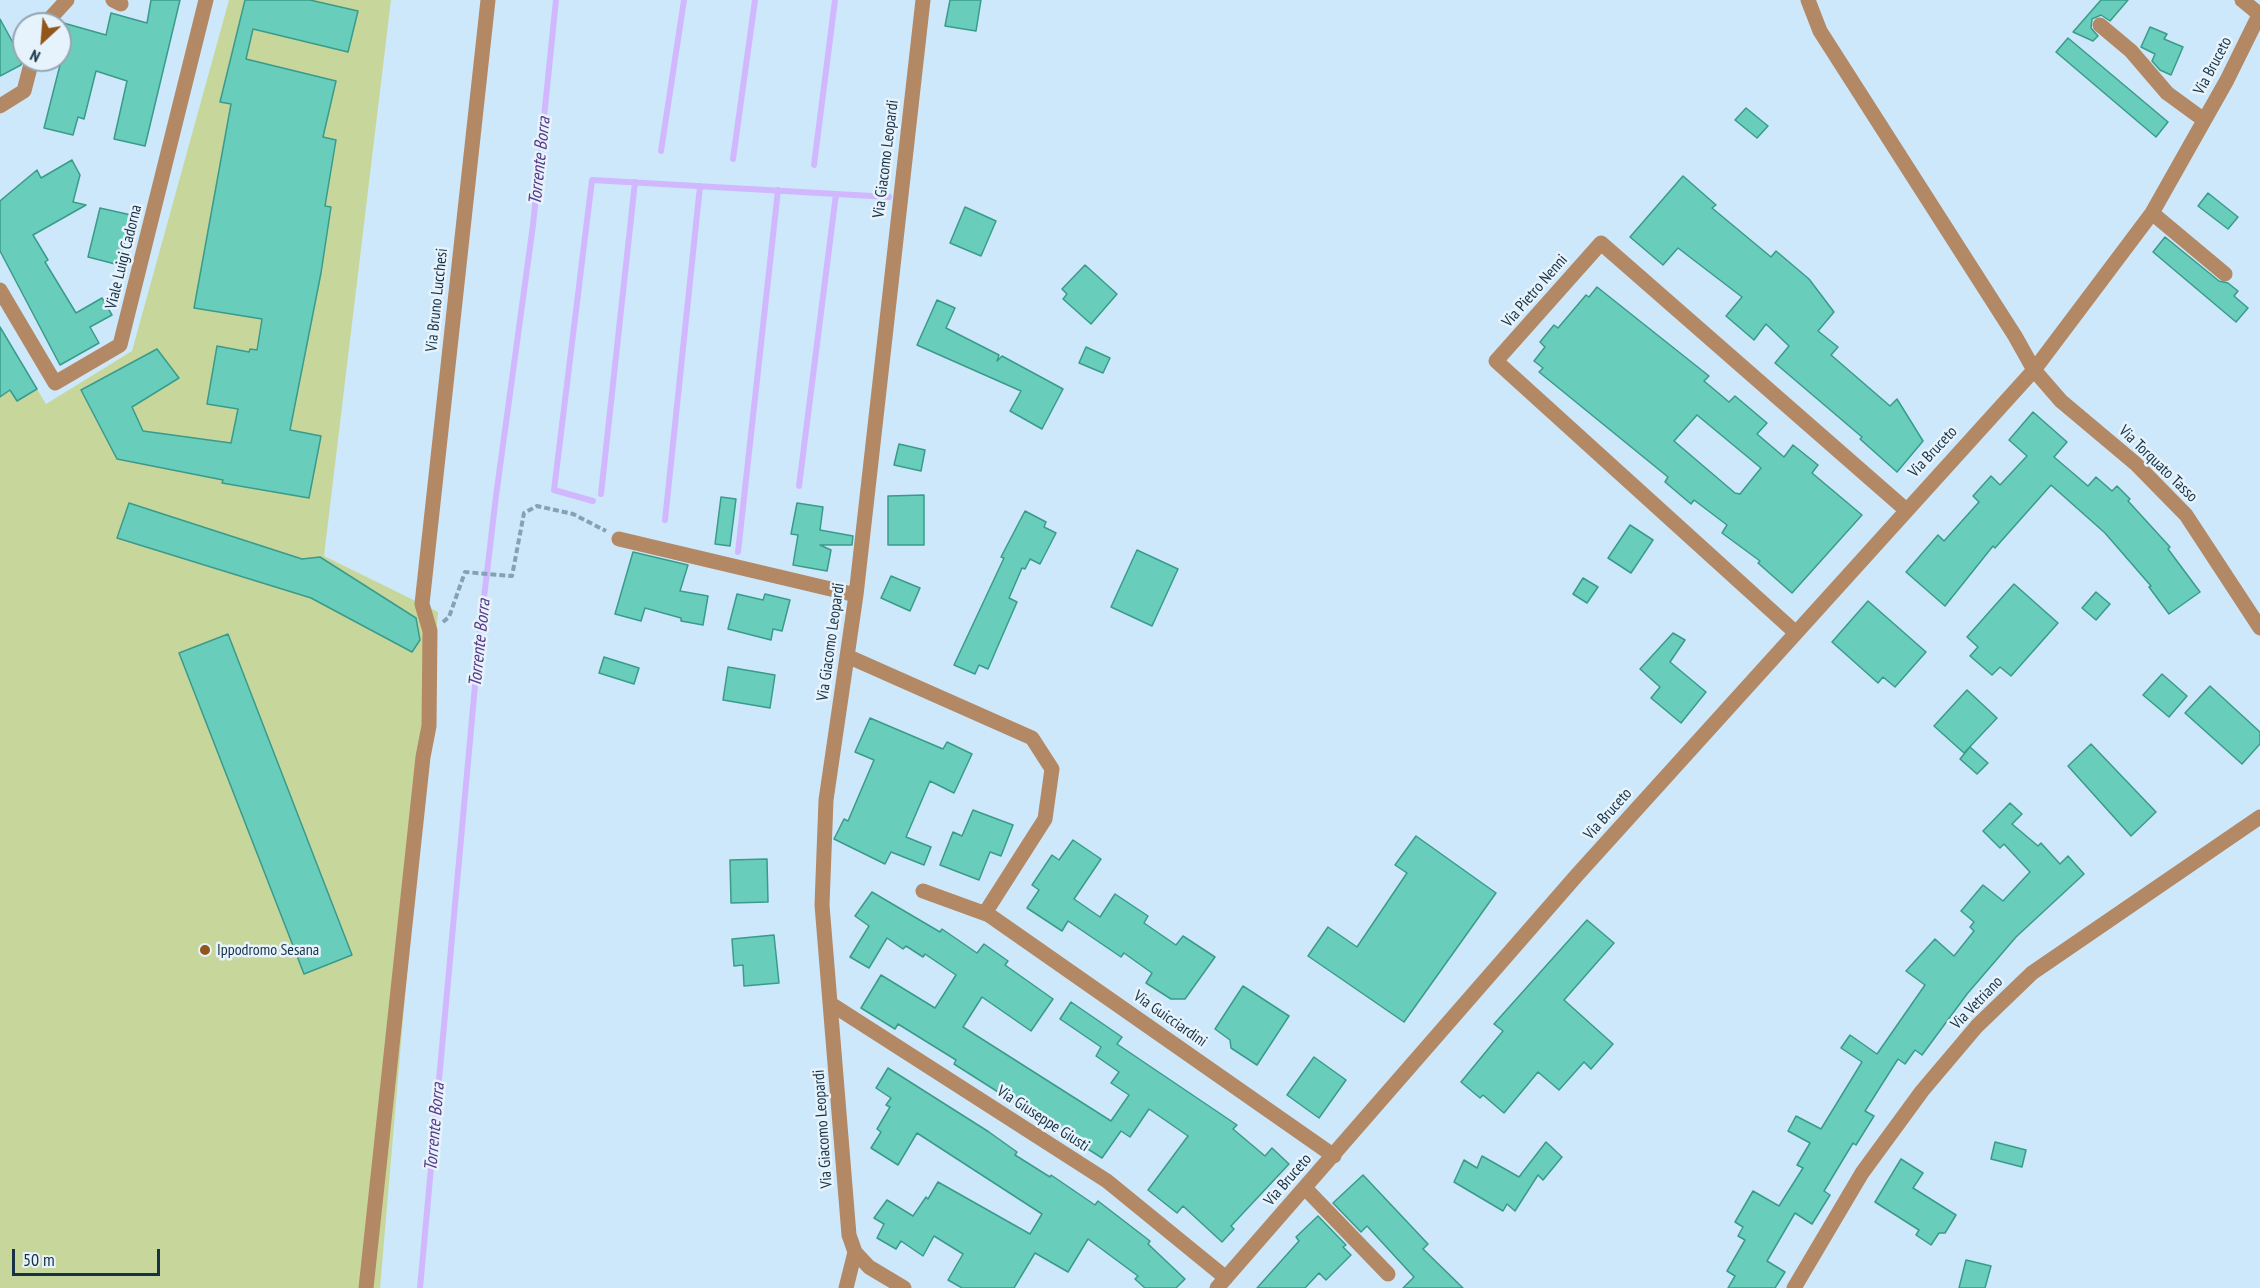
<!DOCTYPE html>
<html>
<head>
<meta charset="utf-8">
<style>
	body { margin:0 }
	#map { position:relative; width:2260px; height:1288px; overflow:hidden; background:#cee8fb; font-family:"PT Sans Narrow",sans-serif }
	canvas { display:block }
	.north { position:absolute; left:12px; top:12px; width:60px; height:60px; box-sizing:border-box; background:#e6f3fc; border:2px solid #94a6b3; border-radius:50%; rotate:206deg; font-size:16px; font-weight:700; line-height:24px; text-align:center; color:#183245 }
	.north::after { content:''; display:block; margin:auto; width:21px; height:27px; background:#935619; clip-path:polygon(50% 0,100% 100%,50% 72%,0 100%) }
	.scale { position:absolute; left:12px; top:1249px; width:148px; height:27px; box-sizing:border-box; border:3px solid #183245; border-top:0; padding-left:8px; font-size:18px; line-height:21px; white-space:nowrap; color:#183245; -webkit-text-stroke:4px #e6f3fc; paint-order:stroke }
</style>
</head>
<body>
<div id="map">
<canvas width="2260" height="1288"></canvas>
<div class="north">N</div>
<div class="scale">50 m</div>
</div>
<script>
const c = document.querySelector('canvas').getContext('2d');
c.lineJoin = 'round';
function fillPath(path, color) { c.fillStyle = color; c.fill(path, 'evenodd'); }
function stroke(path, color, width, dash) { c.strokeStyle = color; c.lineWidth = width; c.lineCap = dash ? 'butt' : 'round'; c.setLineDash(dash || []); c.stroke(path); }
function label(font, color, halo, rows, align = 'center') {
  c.font = font + ' "PT Sans Narrow",sans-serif'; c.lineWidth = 5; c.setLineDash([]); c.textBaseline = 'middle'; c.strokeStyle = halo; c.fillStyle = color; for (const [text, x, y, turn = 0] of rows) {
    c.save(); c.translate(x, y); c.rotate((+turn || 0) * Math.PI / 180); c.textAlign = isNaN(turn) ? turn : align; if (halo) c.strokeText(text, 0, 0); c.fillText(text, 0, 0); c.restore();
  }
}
fillPath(new Path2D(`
	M 229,0 L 391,0 L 324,556 L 438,612 L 380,1288 L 0,1288 L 0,327 L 46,404 L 132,351 Z`), '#c7d79c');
stroke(new Path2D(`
	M 661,151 L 684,0
	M 733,159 L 755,0
	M 814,165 L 835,0
	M 799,486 L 836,194
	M 601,494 L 635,182
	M 593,501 L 554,490 L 592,180 L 889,197
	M 665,520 L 700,186
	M 738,552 L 778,190
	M 420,1288 L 480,631 L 496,496 L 533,225 L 556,0`), '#d1b8fe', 6);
const building = new Path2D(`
	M 151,0 L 180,0 L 145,146 L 114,139 L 127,81 L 96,71 L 84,119 L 78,117 L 73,135 L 44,128 L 61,61 L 60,22 L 106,35 L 111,13 L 147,23 Z
	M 245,0 L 310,0 L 358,11 L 348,52 L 253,29 L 246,59 L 336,81 L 323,137 L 336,140 L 325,206 L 331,207 L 321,273 L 290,430 L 321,436 L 309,498 L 222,483 L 223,480 L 117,459 L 81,390 L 157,349 L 179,378 L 132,407 L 143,431 L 231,443 L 238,409 L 207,404 L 217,346 L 249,352 L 250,349 L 257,350 L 262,319 L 194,308 L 231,104 L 220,102 Z
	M 950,0 L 981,0 L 976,31 L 945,26 Z
	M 2101,0 L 2128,0 L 2110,21 L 2101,15 L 2092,19 L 2091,28 L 2098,36 L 2093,41 L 2073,32 Z
	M 0,19 L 22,59 L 21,65 L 0,76 Z
	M 2150,27 L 2167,34 L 2164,39 L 2183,47 L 2171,75 L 2160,70 L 2152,61 L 2155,54 L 2141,47 Z
	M 2068,38 L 2168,122 L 2156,137 L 2056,52 Z
	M 1746,108 L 1768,126 L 1757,138 L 1735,120 Z
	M 72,160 L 80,175 L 73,202 L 86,205 L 33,235 L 48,260 L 45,262 L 76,313 L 102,298 L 112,315 L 90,327 L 99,343 L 60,365 L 0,251 L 0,201 L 37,170 L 41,178 Z
	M 1683,176 L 1716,205 L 1712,208 L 1771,257 L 1776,251 L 1809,279 L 1834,312 L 1818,331 L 1838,347 L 1831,355 L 1890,406 L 1897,399 L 1923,441 L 1897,472 L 1860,439 L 1862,437 L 1775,363 L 1789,346 L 1766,324 L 1754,340 L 1726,316 L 1742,297 L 1678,248 L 1663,265 L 1630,237 Z
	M 2208,193 L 2238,217 L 2228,229 L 2198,206 Z
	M 965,207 L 996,221 L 981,256 L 950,243 Z
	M 100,208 L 131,215 L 119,265 L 88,257 Z
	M 2165,237 L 2219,281 L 2228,283 L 2238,291 L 2234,296 L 2248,308 L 2236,322 L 2153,252 Z
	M 1085,265 L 1117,294 L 1091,324 L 1063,299 L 1067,294 L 1062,289 Z
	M 1597,287 L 1709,376 L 1704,381 L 1729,402 L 1735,396 L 1767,423 L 1757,434 L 1784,457 L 1793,445 L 1818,465 L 1812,473 L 1862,515 L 1792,593 L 1758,563 L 1760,561 L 1722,533 L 1727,525 L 1694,500 L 1691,504 L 1665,482 L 1668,477 L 1539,372 L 1543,368 L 1534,361 L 1545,347 L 1540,342 L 1554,325 L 1558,328 L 1586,295 L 1589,297 ZM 1697,415 L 1761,468 L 1740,494 L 1735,493 L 1674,441 Z
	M 937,300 L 955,308 L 946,328 L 999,355 L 997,361 L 1002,356 L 1063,389 L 1042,429 L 1010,411 L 1021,391 L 917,345 Z
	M 0,327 L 37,389 L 17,401 L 10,390 L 0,397 Z
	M 1086,347 L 1110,358 L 1103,373 L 1079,363 Z
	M 2033,412 L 2067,442 L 2054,457 L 2088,486 L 2096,477 L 2112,491 L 2117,486 L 2130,499 L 2128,501 L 2170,547 L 2168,549 L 2200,592 L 2169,614 L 2149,587 L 2151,586 L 2105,533 L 2051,485 L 1995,548 L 1993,546 L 1945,606 L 1906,572 L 1938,535 L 1944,541 L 1979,502 L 1973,496 L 1991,476 L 2000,485 L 2027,456 L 2009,440 Z
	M 899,444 L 925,450 L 921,471 L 894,465 Z
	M 924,495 L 924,545 L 888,545 L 888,496 Z
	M 721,497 L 736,499 L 730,546 L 715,544 Z
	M 129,503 L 302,559 L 320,557 L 416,618 L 420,640 L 412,652 L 311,598 L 117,538 Z
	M 797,503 L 823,507 L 820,530 L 853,536 L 852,545 L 820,545 L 831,550 L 827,571 L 793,565 L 798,535 L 791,534 Z
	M 1025,511 L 1046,522 L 1044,527 L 1056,533 L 1040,564 L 1030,559 L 1025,569 L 1022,568 L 1009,598 L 1017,602 L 997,648 L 988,669 L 979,665 L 975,674 L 954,665 L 1004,558 L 1001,557 Z
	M 1630,525 L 1653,540 L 1631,573 L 1608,558 Z
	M 1137,550 L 1178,569 L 1152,626 L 1111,607 Z
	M 633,552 L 688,565 L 680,591 L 708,596 L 703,625 L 681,621 L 681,618 L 645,608 L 641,621 L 615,614 Z
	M 891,576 L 920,588 L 910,611 L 881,598 Z
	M 1583,578 L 1598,587 L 1587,603 L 1573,594 Z
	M 2014,584 L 2058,623 L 2011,676 L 2000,667 L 1992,675 L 1970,656 L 1978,647 L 1967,637 Z
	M 2096,592 L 2110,604 L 2096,620 L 2082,608 Z
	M 737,594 L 763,600 L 765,594 L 790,600 L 782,631 L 773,629 L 771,640 L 728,629 Z
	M 1868,601 L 1926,652 L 1895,687 L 1883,677 L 1878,683 L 1832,642 Z
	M 1673,633 L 1685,640 L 1670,662 L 1706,692 L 1681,723 L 1651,698 L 1660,687 L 1640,669 Z
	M 228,634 L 352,955 L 304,974 L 179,653 Z
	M 604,657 L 639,668 L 634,684 L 599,673 Z
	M 728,667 L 775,675 L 770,708 L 723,700 Z
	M 2162,674 L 2187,696 L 2169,717 L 2143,695 Z
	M 2210,686 L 2260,732 L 2260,744 L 2242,764 L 2185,713 Z
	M 1967,690 L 1997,718 L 1964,753 L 1934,726 Z
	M 870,718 L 943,749 L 947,742 L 972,754 L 954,793 L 930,781 L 906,837 L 931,847 L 924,865 L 891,852 L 885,864 L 834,839 L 844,819 L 848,821 L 874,760 L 855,752 Z
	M 2091,744 L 2156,812 L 2131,836 L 2068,766 Z
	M 1970,747 L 1988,763 L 1977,774 L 1960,759 Z
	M 2010,803 L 2022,814 L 2012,824 L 2038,846 L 2041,843 L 2060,864 L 2068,856 L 2084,874 L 2016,937 L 1967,994 L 1922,1055 L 1915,1050 L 1905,1064 L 1898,1059 L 1865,1111 L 1874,1116 L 1856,1145 L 1853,1143 L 1824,1191 L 1830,1195 L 1812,1224 L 1795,1213 L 1767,1261 L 1785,1272 L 1775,1288 L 1728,1288 L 1735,1276 L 1727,1271 L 1745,1240 L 1738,1236 L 1743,1227 L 1735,1222 L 1753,1191 L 1779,1206 L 1803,1168 L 1797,1165 L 1810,1143 L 1788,1131 L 1796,1116 L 1821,1129 L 1862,1062 L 1841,1048 L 1850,1035 L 1877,1054 L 1925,985 L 1906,971 L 1935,939 L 1954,956 L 1974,931 L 1970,927 L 1974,922 L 1961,911 L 1983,885 L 2003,901 L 2030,872 L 2004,844 L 2000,848 L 1983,831 Z
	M 973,810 L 1013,825 L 1001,856 L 990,852 L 979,880 L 940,865 L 953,832 L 962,836 Z
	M 1416,836 L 1496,893 L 1404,1022 L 1308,956 L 1328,927 L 1357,947 L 1407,873 L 1395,865 Z
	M 1073,840 L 1101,859 L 1074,899 L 1100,917 L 1115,894 L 1148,916 L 1144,923 L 1176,945 L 1183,936 L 1215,957 L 1185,999 L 1171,999 L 1146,983 L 1152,973 L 1124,953 L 1121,957 L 1068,921 L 1062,931 L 1027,908 L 1039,890 L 1032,885 L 1052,855 L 1059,860 Z
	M 767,859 L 768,902 L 731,903 L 730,860 Z
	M 872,892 L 940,932 L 942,929 L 977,953 L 984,944 L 1008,961 L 1005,965 L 1053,999 L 1031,1031 L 982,997 L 963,1027 L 1111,1121 L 1129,1095 L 1111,1083 L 1119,1072 L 1096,1056 L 1101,1047 L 1060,1019 L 1071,1002 L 1122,1037 L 1117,1044 L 1237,1125 L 1233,1129 L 1265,1156 L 1272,1148 L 1289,1164 L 1231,1226 L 1234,1229 L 1222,1242 L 1183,1206 L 1177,1213 L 1148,1190 L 1188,1136 L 1149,1109 L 1130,1137 L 1121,1131 L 1102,1158 L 954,1064 L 956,1060 L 898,1024 L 895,1029 L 861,1008 L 881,975 L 935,1008 L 956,975 L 925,954 L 923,957 L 906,946 L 903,949 L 887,938 L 869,968 L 850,957 L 869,926 L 855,916 Z
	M 1587,920 L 1614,943 L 1564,1000 L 1613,1044 L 1591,1069 L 1584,1062 L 1559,1090 L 1538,1072 L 1504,1113 L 1483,1095 L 1480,1098 L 1461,1082 L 1503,1031 L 1494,1024 Z
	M 774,935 L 779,983 L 744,986 L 743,965 L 734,966 L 732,939 Z
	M 1243,986 L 1289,1016 L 1257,1065 L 1231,1048 L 1230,1040 L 1215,1029 Z
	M 1314,1057 L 1346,1080 L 1319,1118 L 1287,1095 Z
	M 888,1068 L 989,1132 L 1017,1152 L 1015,1155 L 1050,1177 L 1051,1175 L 1095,1205 L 1098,1201 L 1150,1241 L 1148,1244 L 1185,1279 L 1176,1288 L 1145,1288 L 1135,1279 L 1138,1276 L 1088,1239 L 1068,1272 L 1035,1253 L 1014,1288 L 962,1288 L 948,1280 L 963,1254 L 934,1236 L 923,1256 L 901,1241 L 896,1249 L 877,1238 L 884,1224 L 874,1218 L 887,1200 L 913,1216 L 926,1197 L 928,1199 L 938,1182 L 1030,1234 L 1042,1214 L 917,1133 L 898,1165 L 871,1148 L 881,1132 L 877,1129 L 890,1107 L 886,1105 L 891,1098 L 876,1088 Z
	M 1546,1142 L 1562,1157 L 1543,1180 L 1538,1175 L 1515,1211 L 1507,1204 L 1503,1211 L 1454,1182 L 1464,1160 L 1477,1168 L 1482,1156 L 1519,1177 Z
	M 1995,1142 L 2026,1150 L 2022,1167 L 1991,1159 Z
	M 1901,1159 L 1923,1173 L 1913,1188 L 1956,1215 L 1945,1233 L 1939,1233 L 1931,1245 L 1916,1235 L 1919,1230 L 1875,1202 Z
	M 1363,1175 L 1428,1244 L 1423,1249 L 1463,1288 L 1403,1288 L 1414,1277 L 1367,1226 L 1361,1232 L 1333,1203 Z
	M 1318,1216 L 1346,1245 L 1343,1247 L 1351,1255 L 1326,1280 L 1319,1273 L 1305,1288 L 1257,1288 L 1299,1241 L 1296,1237 Z
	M 1966,1260 L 1991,1266 L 1985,1288 L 1959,1288 Z`);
fillPath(building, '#68cdbb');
stroke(building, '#3a9b8b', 1.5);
stroke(new Path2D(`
	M 443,622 L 449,617 L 465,572 L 512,576 L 524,513 L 537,506 L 573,514 L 606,531`), '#87a1b4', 4, [6, 3]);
stroke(new Path2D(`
	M 113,0 L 121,4
	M 1808,0 L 1820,31 L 2015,336 L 2034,370 L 2061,401 L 2136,464 L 2186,515 L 2260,628
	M 2242,0 L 2259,14
	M 45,24 L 67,0
	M 2100,25 L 2131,51 L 2167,93 L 2204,120
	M 0,106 L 24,91 L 32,60
	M 2152,213 L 2225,274
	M 0,290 L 55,383 L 120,345 L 206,0
	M 619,539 L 856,595
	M 1796,633 L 1496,361 L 1601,243 L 1905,509
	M 847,656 L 1032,738 L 1052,769 L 1045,819 L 985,913
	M 923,891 L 989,915 L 1334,1156
	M 831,1004 L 1107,1181 L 1226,1278
	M 1305,1188 L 1388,1274
	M 855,1252 L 869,1267 L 904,1288
	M 366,1288 L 423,757 L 429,726 L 430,631 L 422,604 L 488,0
	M 846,1288 L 855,1252 L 849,1235 L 822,905 L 826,800 L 856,595 L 923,0
	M 1217,1288 L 1577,875 L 2034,370 L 2152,213 L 2227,80 L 2260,13
	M 1794,1288 L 1862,1173 L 1922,1091 L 1977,1026 L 2032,973 L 2260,817`), '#b38865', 15);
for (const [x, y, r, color] of [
	[205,950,6,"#935619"]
]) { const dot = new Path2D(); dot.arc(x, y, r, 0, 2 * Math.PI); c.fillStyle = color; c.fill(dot); stroke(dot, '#e6f3fc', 2); }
label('16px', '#183245', '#e6f3fc', [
	["Via Bruceto",2213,66,-62],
	["Via Giacomo Leopardi",886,159,-83],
	["Viale Luigi Cadorna",124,257,-76],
	["Via Pietro Nenni",1535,291,-49],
	["Via Bruno Lucchesi",437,300,-84],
	["Via Bruceto",1933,452,-47],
	["Via Torquato Tasso",2158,464,44],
	["Via Giacomo Leopardi",831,642,-82],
	["Via Bruceto",1608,814,-48],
	["Via Vetriano",1977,1003,-46],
	["Via Guicciardini",1170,1019,35],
	["Via Giuseppe Giusti",1043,1119,33],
	["Via Giacomo Leopardi",823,1129,-94],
	["Via Bruceto",1288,1180,-49]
]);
label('16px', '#183245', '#e6f3fc', [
	["Ippodromo Sesana",217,950]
], 'left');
label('italic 18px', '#5a3988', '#e6f3fc', [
	["Torrente Borra",540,161,-84],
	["Torrente Borra",480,643,-84],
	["Torrente Borra",435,1127,-85]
]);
</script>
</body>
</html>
